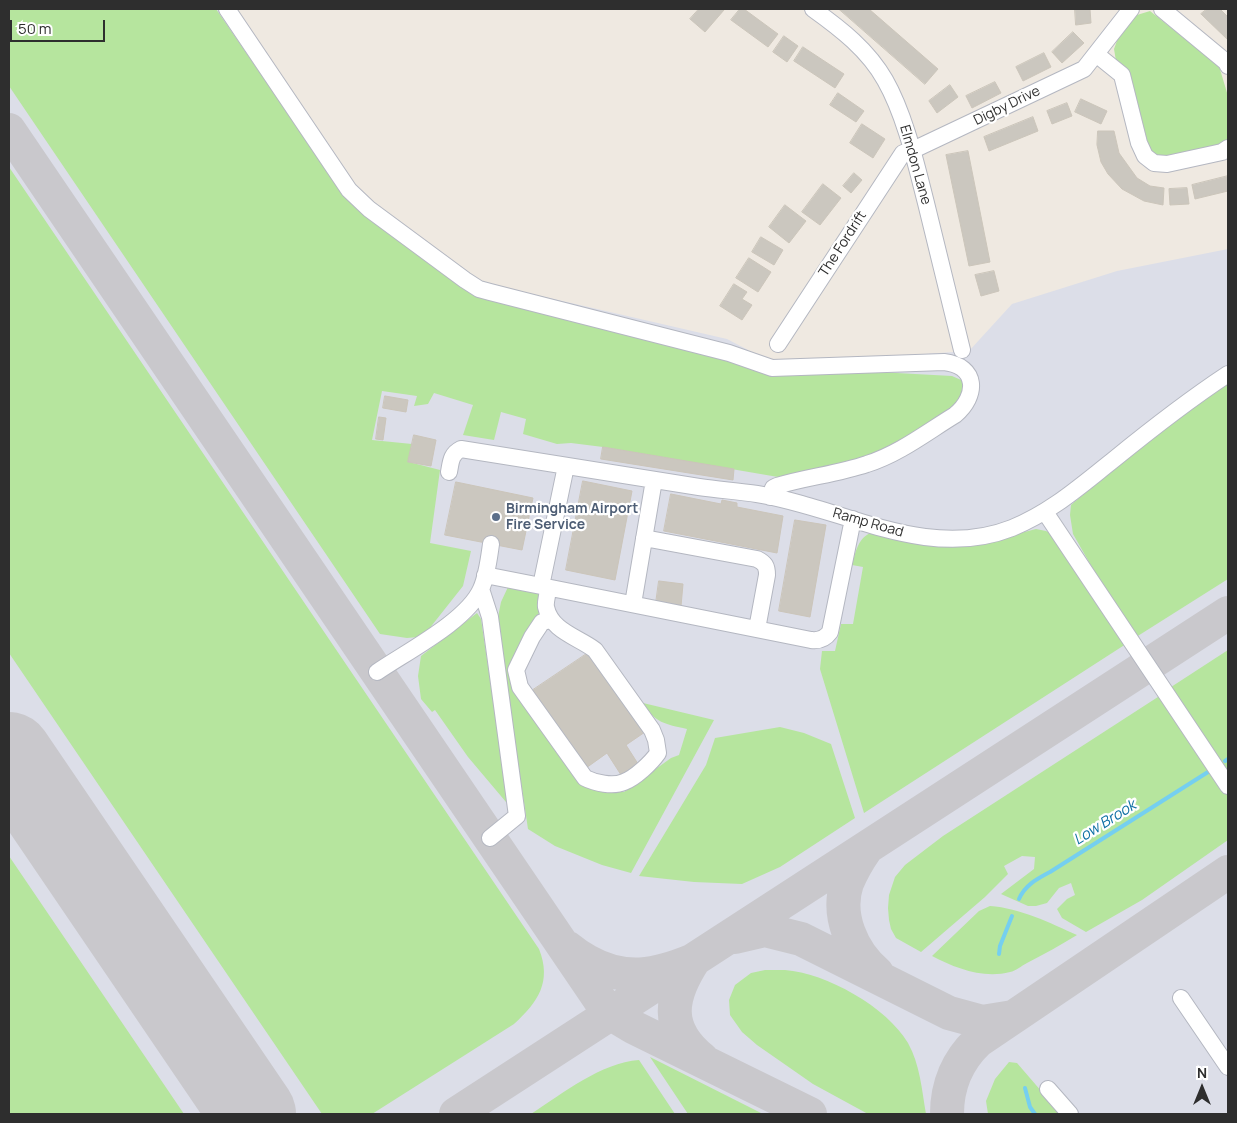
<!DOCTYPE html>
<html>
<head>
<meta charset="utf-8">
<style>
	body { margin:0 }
	#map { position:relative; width:1237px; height:1123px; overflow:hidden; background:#efe9e1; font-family:Manrope,sans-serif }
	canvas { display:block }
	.frame { position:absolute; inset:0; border:10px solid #2e2e2e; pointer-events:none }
	.north { position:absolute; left:1177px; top:1063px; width:50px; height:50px; -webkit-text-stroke:4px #fff; paint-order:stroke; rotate:0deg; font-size:14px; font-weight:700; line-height:20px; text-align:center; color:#2e2e2e }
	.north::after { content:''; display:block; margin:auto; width:18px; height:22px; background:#2e2e2e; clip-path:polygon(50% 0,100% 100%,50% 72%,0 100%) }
	.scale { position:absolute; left:10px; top:20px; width:95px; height:22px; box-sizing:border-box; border:2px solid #2e2e2e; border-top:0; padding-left:6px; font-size:15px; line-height:18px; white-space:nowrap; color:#2e2e2e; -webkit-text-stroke:4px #fff; paint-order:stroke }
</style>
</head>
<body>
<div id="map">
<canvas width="1237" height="1123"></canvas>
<div class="frame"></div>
<div class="north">N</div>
<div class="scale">50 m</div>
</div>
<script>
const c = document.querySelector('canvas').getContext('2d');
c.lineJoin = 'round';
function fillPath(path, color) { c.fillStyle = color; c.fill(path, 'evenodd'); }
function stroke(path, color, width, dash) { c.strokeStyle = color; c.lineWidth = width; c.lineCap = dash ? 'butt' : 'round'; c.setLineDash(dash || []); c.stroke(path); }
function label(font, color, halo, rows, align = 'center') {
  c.font = font + ' Manrope,sans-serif'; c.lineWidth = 4.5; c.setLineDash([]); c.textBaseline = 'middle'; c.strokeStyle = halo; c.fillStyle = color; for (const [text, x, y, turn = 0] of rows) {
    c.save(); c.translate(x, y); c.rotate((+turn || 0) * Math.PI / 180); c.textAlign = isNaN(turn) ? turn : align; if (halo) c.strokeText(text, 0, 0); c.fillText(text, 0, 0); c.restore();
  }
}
fillPath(new Path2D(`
	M 9,9 L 228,9 L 356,190 L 480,282 L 727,339 L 775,364 L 969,351 L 1012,304 L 1117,271 L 1228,249 L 1228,1114 L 9,1114 Z`), '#dcdee8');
fillPath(new Path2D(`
	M 9,9 L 216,9 L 269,86 L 354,198 L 480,293 L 773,372 L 878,372 L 952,376 L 968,383 L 954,410 L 901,442 L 850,463 L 810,476 L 778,477 L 603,447 L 571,443 L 557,444 L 523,434 L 526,419 L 501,412 L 494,440 L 463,435 L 473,405 L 434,393 L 428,404 L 414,406 L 417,396 L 382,391 L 372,440 L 412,444 L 409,462 L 440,470 L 430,543 L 471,551 L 463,586 L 429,629 L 418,637 L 407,638 L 380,634 L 9,86 Z
	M 1150,11 L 1219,66 L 1228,96 L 1228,140 L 1216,148 L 1164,157 L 1155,155 L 1149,148 L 1130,73 L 1116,61 L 1114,49 L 1118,38 L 1137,15 Z
	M 9,167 L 539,949 C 552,982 538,1002 514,1024 L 372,1114 L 322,1114 L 9,653 Z
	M 1228,384 L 1228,579 L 1133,639 L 1073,534 L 1070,515 L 1071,505 C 1121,463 1172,417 1228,384 Z
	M 1036,529 L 1046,531 L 1055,536 L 1126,644 L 864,813 L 820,669 L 822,651 L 835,651 L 841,624 L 853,624 L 863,567 L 852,565 C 856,551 858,537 873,532 L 1013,535 Z
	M 508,587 L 543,594 C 540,620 527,642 514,665 L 588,788 L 624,792 L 671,758 L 679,755 L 687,729 C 665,724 655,723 643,703 L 714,720 L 631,873 L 602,865 L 555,846 L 528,829 L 497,622 L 501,602 Z
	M 477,613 L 481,619 L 508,801 L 506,802 L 468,757 L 435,710 L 432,712 L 421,699 L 418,676 L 421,656 Z
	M 1228,650 L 1228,778 L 1168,689 Z
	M 1161,695 L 1228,794 L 1228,840 L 1142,900 L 1086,932 L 1062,918 L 1057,909 L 1067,899 L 1075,895 L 1071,883 L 1059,888 L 1047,903 L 1036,906 L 1028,906 L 1001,894 L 1034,869 L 1035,857 L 1022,856 L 1004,866 L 1008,874 L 985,897 L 921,952 L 896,938 L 891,929 L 889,920 L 888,908 L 889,895 L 895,877 L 905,865 L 943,836 Z
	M 780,727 L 804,733 L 831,744 L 855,818 L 780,867 L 742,884 L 694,882 L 639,876 L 706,765 L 715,738 Z
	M 9,856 L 184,1114 L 9,1114 Z
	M 990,906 C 1020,908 1050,923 1077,935 C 1061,945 1044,954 1027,963 C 1021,966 1016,971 1010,972 C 983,979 955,968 932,956 L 979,911 Z
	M 765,970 C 772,970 778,970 785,970 C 826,973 887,1007 908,1043 C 920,1064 922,1091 926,1114 L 868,1114 L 813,1084 L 757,1045 L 742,1032 L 730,1015 L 729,1000 L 735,985 L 751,973 Z
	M 650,1057 L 763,1114 L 688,1114 Z
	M 639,1060 L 675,1114 L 531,1114 C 563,1093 601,1063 639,1060 Z
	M 1009,1062 L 1017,1063 L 1061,1114 L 988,1114 L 986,1101 L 995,1079 Z`), '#b6e59e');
stroke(new Path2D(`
	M 1225,761 L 1228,759
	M 1019,899 C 1025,885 1037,879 1050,872 L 1208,772
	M 999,954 L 1000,946 L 1012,916
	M 1025,1088 L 1030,1107 L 1035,1114`), '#75cff0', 4);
stroke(new Path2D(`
	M 9,130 L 604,1006 L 618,1018 L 633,1027 L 810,1114
	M 866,849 C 859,859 852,871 847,883 C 836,915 852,952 877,973
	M 735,937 L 765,930 L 801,939 L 949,1013 L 982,1022 L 1013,1017
	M 568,948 C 574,953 580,957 587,961 C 624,982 656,976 694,960 C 670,997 664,1028 702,1059
	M 456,1114 L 1228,613
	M 947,1114 C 947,1085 957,1061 978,1041 L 1228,872`), '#c9c8cc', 34);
stroke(new Path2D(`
	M 9,755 L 253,1114`), '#c9c8cc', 86);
const building = new Path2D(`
	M 699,9 L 723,9 L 724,10 L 705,32 L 690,19 Z
	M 740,9 L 744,9 L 778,34 L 768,47 L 731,20 Z
	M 839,9 L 869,9 L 938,69 L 925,84 Z
	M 1075,9 L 1090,9 L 1091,23 L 1076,25 Z
	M 1207,9 L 1220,9 L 1228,17 L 1228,40 L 1201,14 Z
	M 1073,32 L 1084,43 L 1062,63 L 1052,52 Z
	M 784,36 L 798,46 L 787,62 L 773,52 Z
	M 803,47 L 844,74 L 835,88 L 794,61 Z
	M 1044,53 L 1051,67 L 1023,81 L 1016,67 Z
	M 995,82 L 1001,93 L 972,108 L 966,96 Z
	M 950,85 L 958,97 L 937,113 L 929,101 Z
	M 838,93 L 864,111 L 856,122 L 830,105 Z
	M 1081,99 L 1107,111 L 1101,124 L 1075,112 Z
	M 1067,103 L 1072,116 L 1052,124 L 1047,111 Z
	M 1033,117 L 1038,131 L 989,151 L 984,137 Z
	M 862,124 L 885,139 L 873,158 L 850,143 Z
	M 1098,131 L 1114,131 L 1119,153 L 1137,178 L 1150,186 L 1164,188 L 1163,205 L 1144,201 L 1122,189 L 1108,174 L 1101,162 L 1097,145 Z
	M 968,151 L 990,262 L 969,266 L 946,155 Z
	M 854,173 L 862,180 L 851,193 L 843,186 Z
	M 1228,176 L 1228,191 L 1195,199 L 1192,185 Z
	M 823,184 L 841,198 L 820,225 L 802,212 Z
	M 1187,188 L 1189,204 L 1170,205 L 1169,189 Z
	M 785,205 L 806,221 L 789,243 L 769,227 Z
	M 761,237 L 783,250 L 774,265 L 752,252 Z
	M 749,258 L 771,272 L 758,292 L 736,278 Z
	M 994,271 L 999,291 L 981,296 L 975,275 Z
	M 734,284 L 747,292 L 742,299 L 752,305 L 742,320 L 720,306 Z
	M 385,396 L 408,400 L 406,412 L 383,408 Z
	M 379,417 L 386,418 L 383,440 L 376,439 Z
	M 414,435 L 436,440 L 431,466 L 408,462 Z
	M 603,447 L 734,469 L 733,480 L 601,459 Z
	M 583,481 L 632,491 L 615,580 L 566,570 Z
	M 456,482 L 533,498 L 522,550 L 445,535 Z
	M 671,494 L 721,504 L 722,500 L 737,503 L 737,507 L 783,516 L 777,553 L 664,531 Z
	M 795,520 L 826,525 L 810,617 L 779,611 Z
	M 659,581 L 683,584 L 681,606 L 656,603 Z
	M 591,651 L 645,732 L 626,745 L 640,767 L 623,778 L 607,753 L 586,768 L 533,690 Z`);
fillPath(building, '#cbc7bf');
stroke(building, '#cbc5ba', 1);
const minor = new Path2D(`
	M 227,9 L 349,190 L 369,209 L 465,280 L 479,289 L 490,292 L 729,353 L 772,368 L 944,362 C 978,366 978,396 955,415 C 927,432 899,454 867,464 C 838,474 806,477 777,486 L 773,488 L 770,497
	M 813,9 C 841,29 868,50 885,80 C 905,115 916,164 926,203 C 938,252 950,301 962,350
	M 1162,9 L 1226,62 L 1228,66
	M 1096,54 L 1122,75 L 1139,143 L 1145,156 L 1154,163 L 1167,164 L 1222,152 L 1228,148
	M 778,344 L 903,153 L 913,150 L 1084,69 L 1131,9
	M 566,466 L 541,586 L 811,640 C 819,641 825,639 830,632 L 853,519
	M 449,472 C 451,461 451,454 461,449 C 541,462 620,475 699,487 C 719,490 738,491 757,494 C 842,507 926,562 1012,528 C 1051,512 1079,487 1112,461 C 1150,430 1187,401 1228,374
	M 1045,512 L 1228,786
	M 644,538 L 757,559 C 765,563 767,566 767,575 L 757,629
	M 485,575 L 541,586
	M 548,588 C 548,594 545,602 546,607 C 551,631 578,637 595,650 L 652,730 L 656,740 L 658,753 C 651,763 635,778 624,782 C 613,787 595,783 585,778 L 520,687 L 516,670 L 532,637 L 542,622 L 551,620
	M 481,589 L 490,617 L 517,816 L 490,838
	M 633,604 L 654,480
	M 377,672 C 406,652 467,621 481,589 C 487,576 489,558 491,544
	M 1181,998 L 1228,1067
	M 1048,1089 L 1070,1114`);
stroke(minor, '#b4b7c1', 18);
stroke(minor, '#fff', 16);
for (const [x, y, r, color] of [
	[496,517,5,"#5c6f8a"]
]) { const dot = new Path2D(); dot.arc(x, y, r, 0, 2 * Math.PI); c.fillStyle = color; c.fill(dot); stroke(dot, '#fff', 2); }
label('14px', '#2e2e2e', '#fff', [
	["Digby Drive",1007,106,-26],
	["Elmdon Lane",915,165,74],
	["The Fordrift",843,244,-57],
	["Ramp Road",868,523,16]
]);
label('bold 14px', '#4e5e75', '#fff', [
	["Birmingham Airport",506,509],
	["Fire Service",506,525]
], 'left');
label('italic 15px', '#0d6fa3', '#fff', [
	["Low Brook",1105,823,-32]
]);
</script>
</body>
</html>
